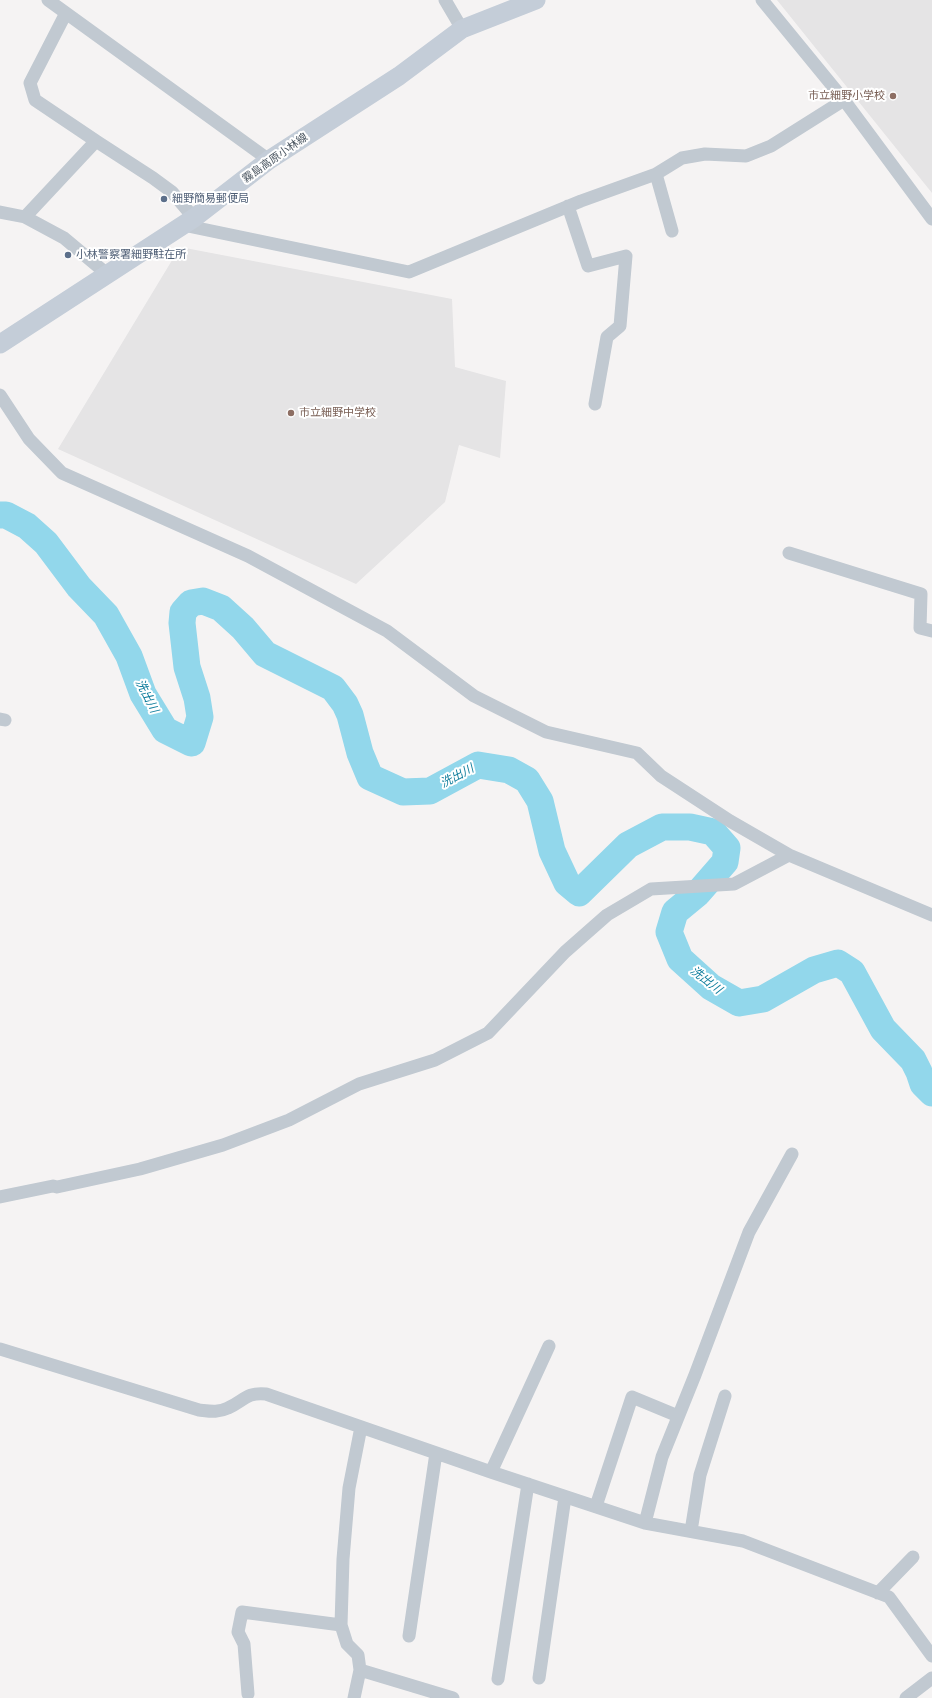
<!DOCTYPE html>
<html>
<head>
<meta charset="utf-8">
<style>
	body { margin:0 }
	canvas { display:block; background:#f5f3f3 }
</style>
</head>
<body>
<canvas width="932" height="1698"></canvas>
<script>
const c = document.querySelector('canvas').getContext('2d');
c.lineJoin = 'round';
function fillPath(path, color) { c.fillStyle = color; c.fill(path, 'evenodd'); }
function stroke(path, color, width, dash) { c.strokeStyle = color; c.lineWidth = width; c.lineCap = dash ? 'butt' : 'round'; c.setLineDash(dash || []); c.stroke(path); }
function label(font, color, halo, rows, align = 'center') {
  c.font = font + ' "Golos Text","Noto Sans JP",sans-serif'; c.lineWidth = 4; c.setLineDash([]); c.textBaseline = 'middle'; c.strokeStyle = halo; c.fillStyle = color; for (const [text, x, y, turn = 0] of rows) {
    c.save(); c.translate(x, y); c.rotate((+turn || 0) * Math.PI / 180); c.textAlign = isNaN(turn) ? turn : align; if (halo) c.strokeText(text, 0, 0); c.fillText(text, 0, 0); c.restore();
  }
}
fillPath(new Path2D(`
	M 777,0 L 932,0 L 932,193 Z
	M 180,247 L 452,299 L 455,367 L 506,381 L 500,458 L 459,445 L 445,502 L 356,584 L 58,449 Z`), '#e5e4e5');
stroke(new Path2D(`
	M 0,515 L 6,515 L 27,526 L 46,543 L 79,587 L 106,615 L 129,656 L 143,694 L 165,730 L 191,743 L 192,743 L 200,717 L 197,698 L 187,667 L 182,623 L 183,612 L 191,603 L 203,601 L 221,608 L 243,628 L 265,654 L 333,688 L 345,704 L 350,715 L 360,753 L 370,777 L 403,792 L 430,791 L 478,765 L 509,770 L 527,780 L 540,801 L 552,851 L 567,883 L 579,893 L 628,845 L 662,827 L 690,827 L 713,832 L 727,848 L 725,862 L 698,893 L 675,912 L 669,932 L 680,959 L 711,987 L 739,1003 L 763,999 L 814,970 L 838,963 L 852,972 L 883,1029 L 913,1060 L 919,1072 L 923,1084 L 932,1093`), '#92d7eb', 27);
stroke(new Path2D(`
	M 48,0 L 269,160
	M 445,0 L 462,29
	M 762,0 L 844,100 L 932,219
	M 66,13 L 30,83 L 35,100 L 96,141 L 25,217 L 64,238 L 107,274
	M 96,141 L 153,178 L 172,192 L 194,218
	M 656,174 L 672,231
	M 568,206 L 588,266 L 626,256 L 620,326 L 607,337 L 595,404
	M 0,212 L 25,217
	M 183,225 L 409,272 L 581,201 L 656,174 L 682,158 L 705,154 L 746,156 L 771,146 L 844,100
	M 0,395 L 29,439 L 62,473 L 248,556 L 387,631 L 474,696 L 546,732 L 637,753 L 661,776 L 730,821 L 789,855
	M 789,553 L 921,594 L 920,628 L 932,631
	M 0,719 L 5,720
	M 0,1197 L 53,1186 L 57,1187 L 140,1169 L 223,1145 L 289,1120 L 359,1084 L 435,1060 L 488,1033 L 565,952 L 607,915 L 651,889 L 734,884 L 789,855 L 932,915
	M 0,1349 L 199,1410 C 209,1411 218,1413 228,1408 C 244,1401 246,1392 266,1394 L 491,1472 L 645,1523 L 743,1541 L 889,1597 L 932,1656
	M 491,1472 L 549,1346
	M 596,1506 L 632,1397 L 678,1416
	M 645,1523 L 662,1457 L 695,1375 L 749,1232 L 792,1154
	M 691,1531 L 700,1475 L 725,1396
	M 878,1593 L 913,1557
	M 409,1636 L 436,1453
	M 360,1670 L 453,1698
	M 539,1678 L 565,1497
	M 498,1679 L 528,1484
	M 248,1694 L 244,1644 L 238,1632 L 242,1612 L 341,1625
	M 354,1698 L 360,1670 L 358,1655 L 347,1644 L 341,1625 L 343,1559 L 349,1488 L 361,1427
	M 906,1698 L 932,1678`), '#c1c9d1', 13);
stroke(new Path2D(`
	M 0,344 L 194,218 L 269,160 L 399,76 L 462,29 L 536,0`), '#c4cdd8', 19);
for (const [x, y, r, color] of [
	[893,96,4,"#8d6e63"],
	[164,199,4,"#5c6f8a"],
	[68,255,4,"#5c6f8a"],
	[291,413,4,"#8d6e63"]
]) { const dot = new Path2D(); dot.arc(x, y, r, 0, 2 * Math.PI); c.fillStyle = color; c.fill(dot); stroke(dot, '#fff', 1.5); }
label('11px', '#785e54', '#fff', [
	["市立細野小学校",885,96],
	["市立細野中学校",299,413,"left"]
], 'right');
label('11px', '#4a5560', '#fff', [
	["霧島高原小林線",275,158,-35]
]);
label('11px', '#4e5e75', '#fff', [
	["細野簡易郵便局",172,199],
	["小林警察署細野駐在所",76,255]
], 'left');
label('italic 12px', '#117e9d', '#fff', [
	["洗出川",147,696,63],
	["洗出川",457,776,-28],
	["洗出川",706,980,38]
]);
</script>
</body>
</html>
